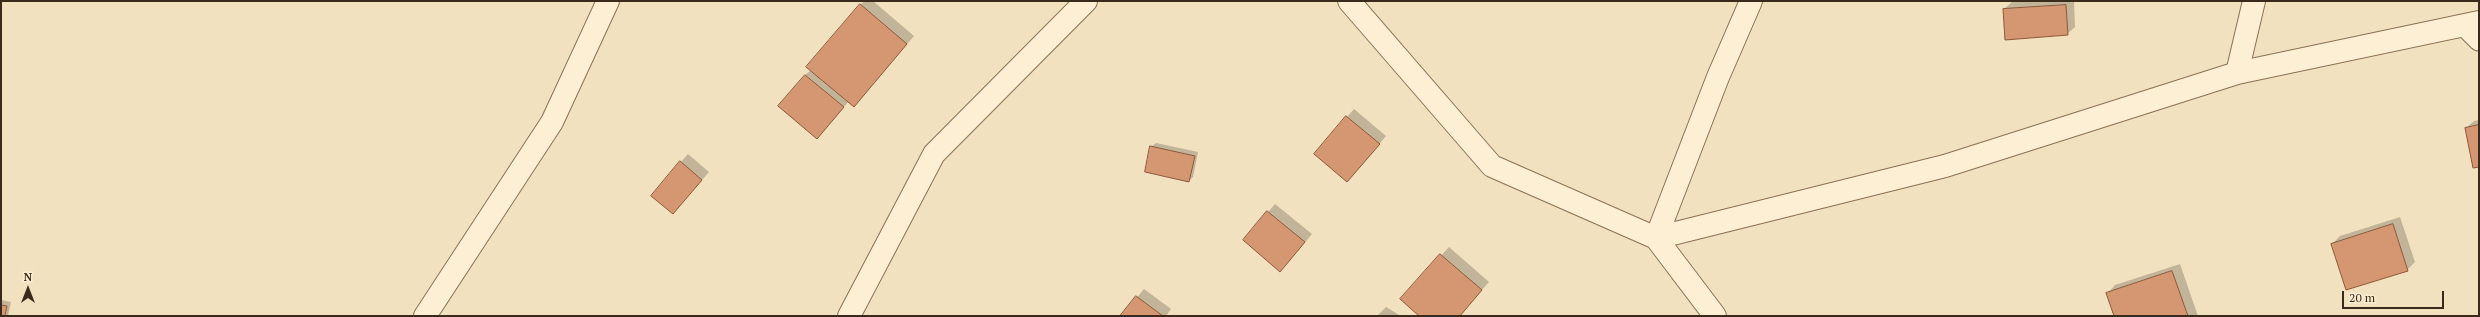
<!DOCTYPE html>
<html>
<head>
<meta charset="utf-8">
<style>
	body { margin:0 }
	#map { position:relative; width:2480px; height:317px; overflow:hidden; background:#f2e1bf; font-family:"PT Serif",serif }
	canvas { display:block }
	.frame { position:absolute; inset:0; border:2px solid #3a2a1b; pointer-events:none }
	.north { position:absolute; left:8px; top:269px; width:40px; height:40px; -webkit-text-stroke:3px #f9eccf; paint-order:stroke; rotate:0deg; font-size:11px; font-weight:700; line-height:16px; text-align:center; color:#3a2a1b }
	.north::after { content:''; display:block; margin:auto; width:14px; height:18px; background:#3a2a1b; clip-path:polygon(50% 0,100% 100%,50% 72%,0 100%) }
	.scale { position:absolute; left:2342px; top:291px; width:102px; height:18px; box-sizing:border-box; border:2px solid #3a2a1b; border-top:0; padding-left:5px; font-size:12px; line-height:14px; white-space:nowrap; color:#3a2a1b; -webkit-text-stroke:3px #f9eccf; paint-order:stroke }
</style>
</head>
<body>
<div id="map">
<canvas width="2480" height="317"></canvas>
<div class="frame"></div>
<div class="north">N</div>
<div class="scale">20 m</div>
</div>
<script>
const c = document.querySelector('canvas').getContext('2d');
c.lineJoin = 'round';
function fillPath(path, color) { c.fillStyle = color; c.fill(path, 'evenodd'); }
function stroke(path, color, width, dash) { c.strokeStyle = color; c.lineWidth = width; c.lineCap = dash ? 'butt' : 'round'; c.setLineDash(dash || []); c.stroke(path); }
fillPath(new Path2D(`
	M 864,1 L 873,1 L 914,36 L 861,98 L 849,101 L 817,138 L 805,75 L 811,70 L 807,67 Z
	M 2074,1 L 2075,27 L 2067,34 L 2004,9 L 2012,2 Z
	M 1354,109 L 1386,136 L 1355,173 L 1347,117 Z
	M 2479,120 L 2479,166 L 2466,128 L 2474,121 Z
	M 1156,143 L 1198,152 L 1193,177 L 1189,181 L 1151,147 Z
	M 688,154 L 709,172 L 673,213 L 681,162 Z
	M 1275,204 L 1312,234 L 1288,263 L 1244,240 Z
	M 2400,217 L 2415,262 L 2407,270 L 2332,244 L 2340,236 Z
	M 1449,247 L 1489,282 L 1459,316 L 1421,316 L 1402,299 Z
	M 2180,264 L 2198,316 L 2115,316 L 2108,293 L 2115,285 Z
	M 1144,289 L 1171,309 L 1166,316 L 1122,316 Z
	M 1,300 L 11,302 L 8,316 L 1,316 Z
	M 1386,307 L 1401,316 L 1377,316 Z`), '#0003');
const building = new Path2D(`
	M 860,4 L 907,44 L 854,107 L 806,67 Z
	M 2066,5 L 2068,35 L 2005,40 L 2003,9 Z
	M 805,75 L 844,107 L 817,139 L 778,106 Z
	M 1346,116 L 1380,144 L 1347,182 L 1314,154 Z
	M 2479,125 L 2479,167 L 2473,168 L 2465,128 Z
	M 1150,146 L 1195,156 L 1189,182 L 1145,172 Z
	M 680,161 L 702,180 L 673,214 L 651,196 Z
	M 1267,211 L 1305,242 L 1280,272 L 1243,240 Z
	M 2393,224 L 2408,271 L 2346,290 L 2331,244 Z
	M 1440,254 L 1482,290 L 1460,316 L 1419,316 L 1400,299 Z
	M 2172,271 L 2188,316 L 2114,316 L 2106,293 Z
	M 1136,296 L 1163,316 L 1120,316 Z
	M 1,305 L 7,306 L 5,316 L 1,316 Z`);
fillPath(building, '#d49771');
stroke(building, '#8e5839', 1);
const lane = new Path2D(`
	M 2466,27 L 2479,40`);
const street = new Path2D(`
	M 1349,1 L 1492,166 L 1656,238 L 1715,316
	M 2237,73 L 2254,1
	M 1656,238 L 1945,166 L 2237,73 L 2479,22
	M 1656,238 L 1718,77 L 1751,1
	M 425,316 L 552,122 L 608,1
	M 849,316 L 934,154 L 1086,1`);
stroke(lane, '#8c7155', 23);
stroke(street, '#8c7155', 24);
stroke(lane, '#fcefd3', 21);
stroke(street, '#fcefd3', 22);
</script>
</body>
</html>
